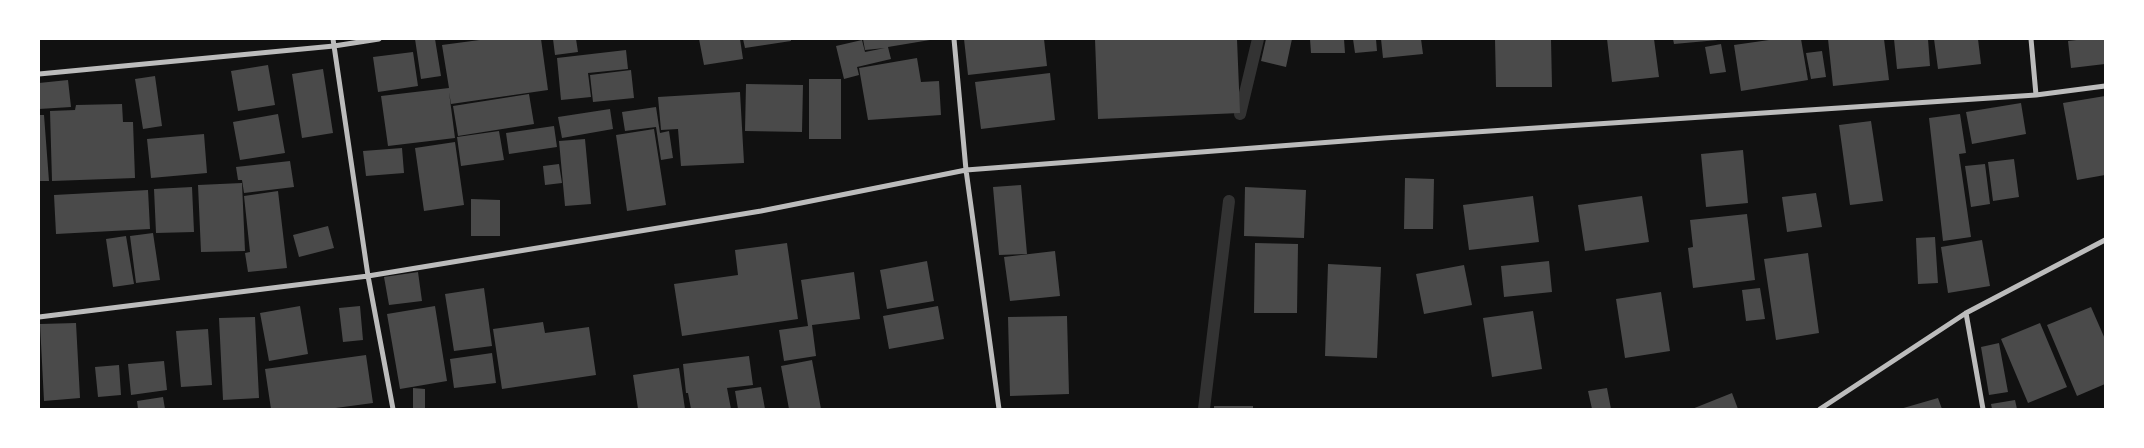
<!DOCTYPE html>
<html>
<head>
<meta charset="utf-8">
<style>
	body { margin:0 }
	#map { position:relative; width:2144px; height:448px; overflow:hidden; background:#111; font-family:"Varela Round",sans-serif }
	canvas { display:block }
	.frame { position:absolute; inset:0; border:40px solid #fff; pointer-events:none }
</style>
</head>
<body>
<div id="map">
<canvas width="2144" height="448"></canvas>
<div class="frame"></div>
</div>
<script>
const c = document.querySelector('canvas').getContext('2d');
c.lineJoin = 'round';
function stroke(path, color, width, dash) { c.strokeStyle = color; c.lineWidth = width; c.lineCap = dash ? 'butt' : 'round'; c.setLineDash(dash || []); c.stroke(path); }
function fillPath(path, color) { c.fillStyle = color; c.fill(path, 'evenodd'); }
stroke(new Path2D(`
	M 1240,114 L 1258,39
	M 1204,409 L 1229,201`), '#333', 12);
fillPath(new Path2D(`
	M 415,39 L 435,39 L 441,76 L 421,79 Z
	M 487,39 L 541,39 L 548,90 L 451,104 L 449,92 L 455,138 L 388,146 L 381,96 L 449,88 L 442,45 Z
	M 553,39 L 576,39 L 578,52 L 555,55 Z
	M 699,39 L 740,39 L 743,59 L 704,65 Z
	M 743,39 L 791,39 L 791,41 L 745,48 Z
	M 863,39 L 929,39 L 930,40 L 888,47 L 891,59 L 857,67 L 859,75 L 844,79 L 836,46 L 862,40 L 865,52 L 885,48 L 865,50 Z
	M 964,39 L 1044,39 L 1047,66 L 968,75 Z
	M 1095,39 L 1237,39 L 1240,113 L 1098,119 Z
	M 1266,39 L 1292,39 L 1286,67 L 1261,61 Z
	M 1310,39 L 1344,39 L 1345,53 L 1311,53 Z
	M 1353,39 L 1376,39 L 1377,51 L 1355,53 Z
	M 1381,39 L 1421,39 L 1423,54 L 1383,58 Z
	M 1495,39 L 1551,39 L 1552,87 L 1496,87 Z
	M 1607,39 L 1654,39 L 1659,77 L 1612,82 Z
	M 1673,39 L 1718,39 L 1718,40 L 1674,44 Z
	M 1776,39 L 1801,39 L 1808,80 L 1741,91 L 1734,45 Z
	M 1828,39 L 1884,39 L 1889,80 L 1833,86 Z
	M 1894,39 L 1928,39 L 1930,66 L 1897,69 Z
	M 1934,39 L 1978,39 L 1981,64 L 1938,69 Z
	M 2085,39 L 2105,39 L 2105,64 L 2071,68 L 2068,41 Z
	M 1721,44 L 1726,72 L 1710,74 L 1705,47 Z
	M 626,50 L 628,69 L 588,73 L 591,97 L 561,100 L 557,58 Z
	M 1822,51 L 1826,77 L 1811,79 L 1806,53 Z
	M 413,52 L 418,86 L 378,92 L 373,57 Z
	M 917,58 L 921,82 L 939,81 L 941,115 L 868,120 L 859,68 Z
	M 268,65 L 275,105 L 238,111 L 231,71 Z
	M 323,69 L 333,133 L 302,138 L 292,74 Z
	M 631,70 L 634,98 L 593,102 L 590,75 Z
	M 1050,73 L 1055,120 L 981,129 L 975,82 Z
	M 155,76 L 162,126 L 143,129 L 135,79 Z
	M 809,79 L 841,79 L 841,139 L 809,139 Z
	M 68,80 L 71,107 L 39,109 L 39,83 Z
	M 746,84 L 803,85 L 802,132 L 745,131 Z
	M 740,92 L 744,163 L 681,166 L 678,129 L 661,130 L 658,97 Z
	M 529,94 L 534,124 L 458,136 L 453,106 Z
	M 2105,96 L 2105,175 L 2077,180 L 2063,103 Z
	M 2021,103 L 2026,134 L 1972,144 L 1966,112 Z
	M 122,104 L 123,122 L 133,122 L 135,178 L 52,181 L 50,111 L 75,110 L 76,105 Z
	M 656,107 L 660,133 L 669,131 L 673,158 L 661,160 L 656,127 L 625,131 L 622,112 Z
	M 610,109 L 613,129 L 562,138 L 558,117 Z
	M 278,114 L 285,153 L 240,160 L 233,122 Z
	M 1960,114 L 1966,153 L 1959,154 L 1971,237 L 1943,241 L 1929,118 Z
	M 39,115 L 44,115 L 49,181 L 39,181 Z
	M 1871,121 L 1883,201 L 1850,205 L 1839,125 Z
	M 554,126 L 557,147 L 509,154 L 506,133 Z
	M 654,129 L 666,205 L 627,211 L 616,135 Z
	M 499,131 L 504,160 L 461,166 L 457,137 Z
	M 204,134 L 207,173 L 151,178 L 147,139 Z
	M 585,139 L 591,204 L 565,206 L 559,141 Z
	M 455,142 L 464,205 L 424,211 L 415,148 Z
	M 402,148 L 404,173 L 366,176 L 363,151 Z
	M 1743,150 L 1748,203 L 1706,207 L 1701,154 Z
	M 2014,159 L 2019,197 L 1993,201 L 1988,162 Z
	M 290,161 L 294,187 L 244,193 L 242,180 L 238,180 L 236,167 Z
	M 559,164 L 562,183 L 545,185 L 543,166 Z
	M 1985,164 L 1990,204 L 1971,207 L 1965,166 Z
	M 1405,178 L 1434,179 L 1433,229 L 1404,229 Z
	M 242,183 L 245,251 L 201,252 L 198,185 Z
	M 1021,185 L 1027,254 L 999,255 L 993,187 Z
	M 192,187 L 194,232 L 156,233 L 154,189 Z
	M 1245,187 L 1306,190 L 1304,238 L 1244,236 Z
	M 148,190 L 150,229 L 56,234 L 54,195 Z
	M 278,191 L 287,268 L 248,272 L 245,253 L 250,252 L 244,196 Z
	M 1816,193 L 1822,227 L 1787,232 L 1782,197 Z
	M 1533,196 L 1539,242 L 1469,250 L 1463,205 Z
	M 1642,196 L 1649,242 L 1585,251 L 1578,205 Z
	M 471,199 L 500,200 L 500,236 L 471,236 Z
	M 1747,214 L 1755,280 L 1693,288 L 1688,248 L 1693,247 L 1690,220 Z
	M 328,226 L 334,248 L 299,257 L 293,235 Z
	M 153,233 L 160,280 L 136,283 L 130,236 Z
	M 126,236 L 134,284 L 113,287 L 106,239 Z
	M 1935,237 L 1938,283 L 1918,284 L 1916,238 Z
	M 1982,240 L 1990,286 L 1948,293 L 1941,247 Z
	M 787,243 L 798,319 L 682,336 L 674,284 L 738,275 L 735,250 Z
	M 1255,243 L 1298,244 L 1297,313 L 1254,313 Z
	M 1055,251 L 1060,296 L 1010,301 L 1004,257 Z
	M 1808,253 L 1819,333 L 1776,340 L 1764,259 Z
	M 927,261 L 934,301 L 887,309 L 880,270 Z
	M 1549,261 L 1552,292 L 1504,297 L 1501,266 Z
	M 1328,264 L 1381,267 L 1377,358 L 1325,356 Z
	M 1464,265 L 1472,305 L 1424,314 L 1416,274 Z
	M 418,272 L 422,301 L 389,305 L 384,277 Z
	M 854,272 L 860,319 L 812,325 L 816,356 L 784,361 L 779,330 L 808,326 L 801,280 Z
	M 484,288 L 492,346 L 454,351 L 445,294 Z
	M 1760,288 L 1765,319 L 1746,321 L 1742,290 Z
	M 1661,292 L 1670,351 L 1625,358 L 1616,299 Z
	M 300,306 L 308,354 L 269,361 L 260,313 Z
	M 360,306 L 363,340 L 343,342 L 339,308 Z
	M 435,306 L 447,381 L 400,389 L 387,314 Z
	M 938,306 L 944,339 L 889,349 L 883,316 Z
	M 2091,307 L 2105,339 L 2105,384 L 2077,396 L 2047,325 Z
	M 1533,311 L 1542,369 L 1492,377 L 1483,318 Z
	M 1067,316 L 1069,394 L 1010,396 L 1008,317 Z
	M 255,317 L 259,398 L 223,400 L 219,318 Z
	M 543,322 L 545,333 L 589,327 L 596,375 L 502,389 L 493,329 Z
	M 76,323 L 80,398 L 44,401 L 40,324 Z
	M 2040,323 L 2067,387 L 2028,403 L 2001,339 Z
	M 208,329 L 212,385 L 181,387 L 176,331 Z
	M 1999,343 L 2008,392 L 1989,395 L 1981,347 Z
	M 492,353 L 496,383 L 454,388 L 450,359 Z
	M 366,355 L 373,403 L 328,409 L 271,409 L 265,369 Z
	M 749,356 L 753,385 L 727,388 L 731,409 L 691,409 L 688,393 L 686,393 L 683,364 Z
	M 812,360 L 821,409 L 789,409 L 781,366 Z
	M 164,361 L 167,390 L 131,395 L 128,364 Z
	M 119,365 L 121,395 L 98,397 L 95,367 Z
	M 679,368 L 685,409 L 638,409 L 633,375 Z
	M 761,387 L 765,409 L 738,409 L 735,391 Z
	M 413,388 L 425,389 L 425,409 L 413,409 Z
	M 1607,388 L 1611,409 L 1592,409 L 1588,391 Z
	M 1732,393 L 1738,409 L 1692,409 Z
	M 163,397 L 165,409 L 138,409 L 137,401 Z
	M 1938,398 L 1942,409 L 1900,409 Z
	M 2015,400 L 2017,409 L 1992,409 L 1991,404 Z
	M 1214,406 L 1253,406 L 1253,409 L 1214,409 Z`), '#4a4a4a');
stroke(new Path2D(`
	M 333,39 L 368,276 L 393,409
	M 954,39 L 966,170 L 999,409
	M 2031,39 L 2036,95 L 2105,86
	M 39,74 L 334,46 L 379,39
	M 1966,313 L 1983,409
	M 39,317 L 368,276 L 761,211 L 966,170 L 1384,138 L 2036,95
	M 1820,409 L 1966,313 L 2105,240`), '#bcbcbc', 5);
</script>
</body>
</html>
